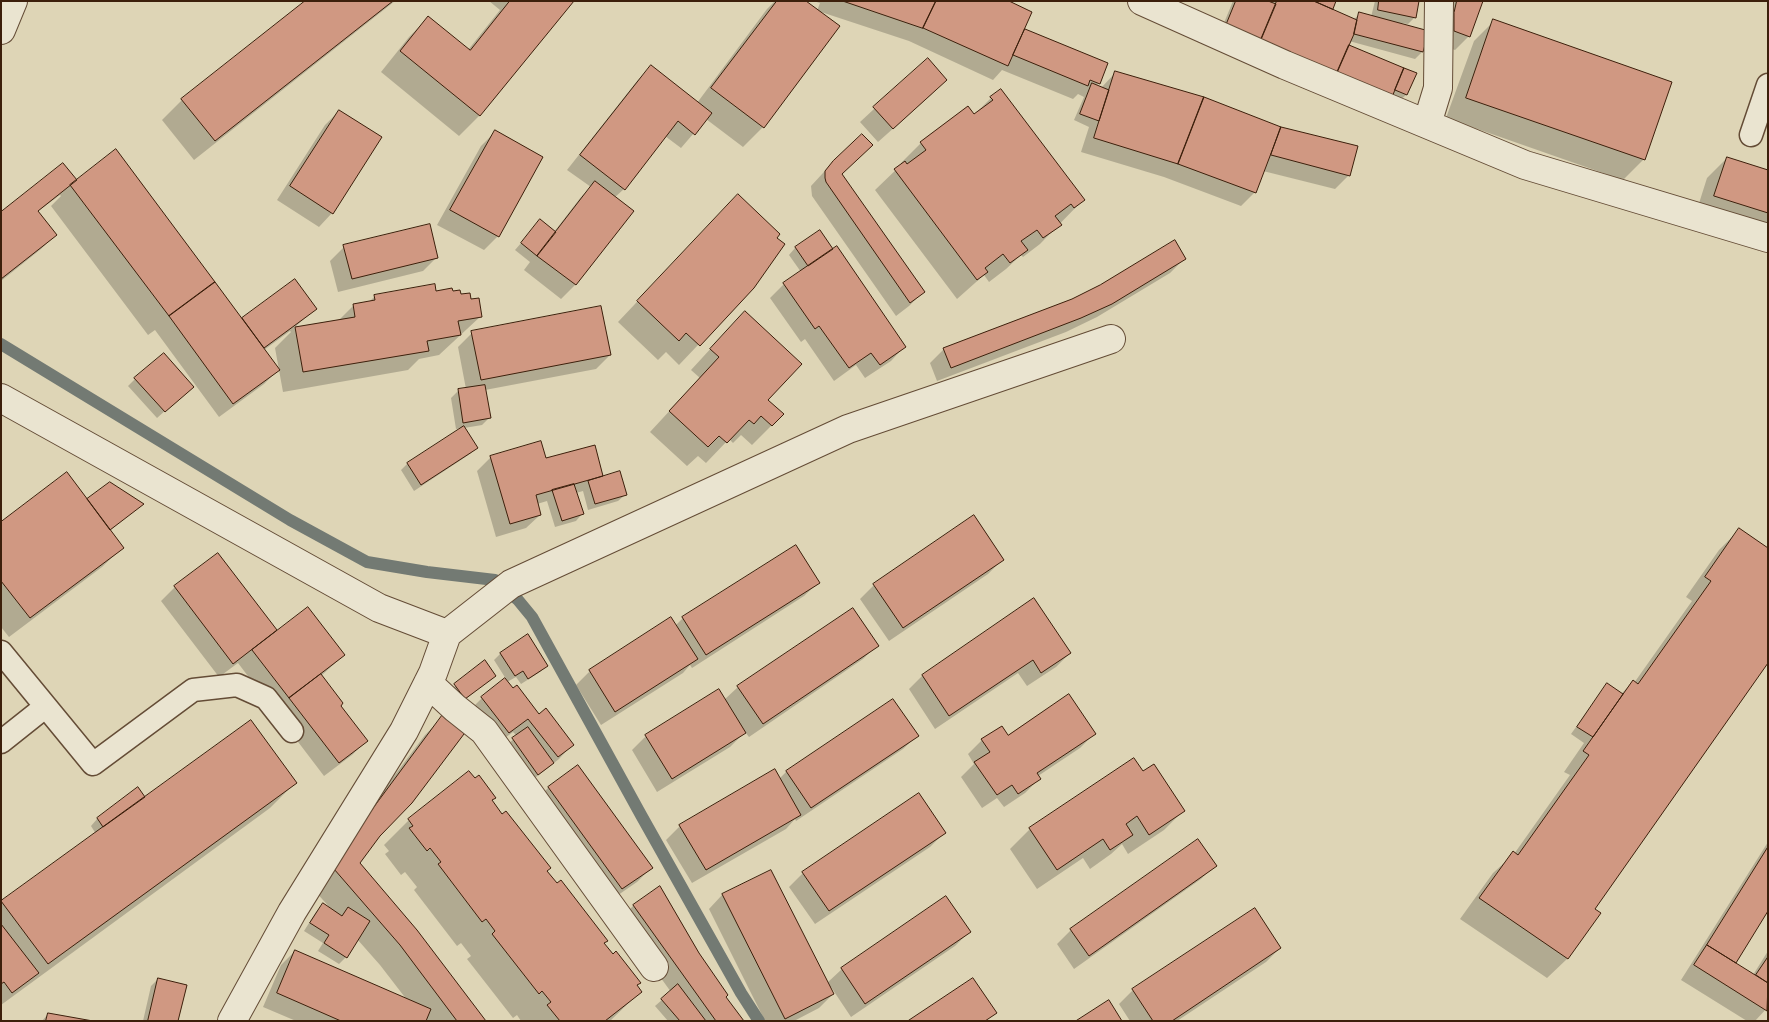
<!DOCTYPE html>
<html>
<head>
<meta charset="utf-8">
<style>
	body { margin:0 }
	#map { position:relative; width:1769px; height:1022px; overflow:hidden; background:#ded5b6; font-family:"Gentium Book Plus",serif }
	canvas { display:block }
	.frame { position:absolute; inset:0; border:2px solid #3c1f0b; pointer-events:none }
</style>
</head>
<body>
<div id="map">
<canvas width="1769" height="1022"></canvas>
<div class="frame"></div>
</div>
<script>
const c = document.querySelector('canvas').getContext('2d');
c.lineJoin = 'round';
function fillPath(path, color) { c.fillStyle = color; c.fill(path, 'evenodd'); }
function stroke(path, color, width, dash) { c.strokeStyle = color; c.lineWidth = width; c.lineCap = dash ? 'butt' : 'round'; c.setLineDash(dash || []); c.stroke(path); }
fillPath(new Path2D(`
	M 307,1 L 395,1 L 194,160 L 162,120 L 182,100 Z
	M 489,1 L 572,1 L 479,116 L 459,136 L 381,72 L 409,37 L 429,17 L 468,50 L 500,10 Z
	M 775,1 L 804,1 L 817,11 L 820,3 L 813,1 L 1006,1 L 1023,29 L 1107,64 L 1099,83 L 1096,86 L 1101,88 L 1116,72 L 1203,98 L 1281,128 L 1349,175 L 1335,189 L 1263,171 L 1255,192 L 1241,206 L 1164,177 L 1081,152 L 1089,127 L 1074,120 L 1084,97 L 1078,94 L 1073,99 L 1002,70 L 993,80 L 909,41 L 818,11 L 763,127 L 743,147 L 706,119 L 681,148 L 665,136 L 624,189 L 614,198 L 632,211 L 575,285 L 561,299 L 524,270 L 530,262 L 515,250 L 540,221 L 554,232 L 581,197 L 591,187 L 567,170 L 637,81 L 651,67 L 697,103 L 767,9 Z
	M 1233,1 L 1265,1 L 1270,3 L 1272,1 L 1334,1 L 1331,10 L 1354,19 L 1360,14 L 1371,17 L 1375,1 L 1418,1 L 1415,17 L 1408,24 L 1401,23 L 1401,25 L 1422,52 L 1415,59 L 1349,41 L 1347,46 L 1415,74 L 1406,95 L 1399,101 L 1219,35 Z
	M 1447,1 L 1482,1 L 1469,36 L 1455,50 L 1440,45 Z
	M 1494,21 L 1671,83 L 1643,160 L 1623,180 L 1446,118 L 1474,41 Z
	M 927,60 L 932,94 L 878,142 L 860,122 Z
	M 991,98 L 1083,200 L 1040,244 L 1023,257 L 1021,255 L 1006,269 L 989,282 L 984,275 L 957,299 L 875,190 L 902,164 L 901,163 L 921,143 L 974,115 Z
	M 339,111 L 332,213 L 319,227 L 277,200 L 325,125 Z
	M 495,132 L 542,157 L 498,236 L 484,250 L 437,225 L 481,146 Z
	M 1727,158 L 1768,171 L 1768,240 L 1695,216 L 1707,178 Z
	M 834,161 L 841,174 L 923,292 L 909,306 L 896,316 L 812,196 L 811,186 Z
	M 75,180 L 241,320 L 295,281 L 316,308 L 294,328 L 338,321 L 354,305 L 369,302 L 375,296 L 452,292 L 470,300 L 481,316 L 439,355 L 419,359 L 408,370 L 283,392 L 275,348 L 291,332 L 290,331 L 264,350 L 278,370 L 264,384 L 219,417 L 155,330 L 148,335 L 51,206 L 61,196 L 60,195 L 37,212 L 55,235 L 41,249 L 1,281 L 1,214 Z
	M 718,216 L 753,287 L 679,365 L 666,352 L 658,360 L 618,322 Z
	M 819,232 L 904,347 L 891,361 L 865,378 L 856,365 L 834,381 L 805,339 L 801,342 L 770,298 L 784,284 L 801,272 L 789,255 L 795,248 Z
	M 344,247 L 437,257 L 423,271 L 338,292 L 330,261 Z
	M 1184,259 L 1170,273 L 1097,317 L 1066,332 L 937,381 L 930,363 L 944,349 Z
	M 472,333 L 610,355 L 596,369 L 485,390 L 489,418 L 482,425 L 464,428 L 477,448 L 470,454 L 414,491 L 401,470 L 408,463 L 462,428 L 456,429 L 451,398 L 458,391 L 466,389 L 458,347 Z
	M 725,333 L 766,400 L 772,425 L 752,445 L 741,435 L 733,443 L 729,439 L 706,463 L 698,456 L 687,466 L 650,432 L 700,378 L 691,370 Z
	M 135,379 L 185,393 L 157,418 L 128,386 Z
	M 491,457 L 602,475 L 599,479 L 625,495 L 618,501 L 588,510 L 583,491 L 576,493 L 582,514 L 576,521 L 555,527 L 547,501 L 537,504 L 540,515 L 526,528 L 496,537 L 477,471 Z
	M 87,500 L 142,504 L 109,531 L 122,548 L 102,567 L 9,637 L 1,627 L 1,523 Z
	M 1739,530 L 1594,909 L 1599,913 L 1567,959 L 1547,978 L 1460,919 L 1493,873 L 1514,854 L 1570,775 L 1564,772 L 1584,743 L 1571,734 L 1601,692 L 1607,685 L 1621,694 L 1633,682 L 1634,683 L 1692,601 L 1686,597 L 1719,550 Z
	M 218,555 L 277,632 L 344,655 L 321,676 L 339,706 L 366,741 L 352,755 L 324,776 L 238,663 L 219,677 L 161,601 L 175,587 Z
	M 1002,560 L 988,574 L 889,641 L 860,599 L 874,585 Z
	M 818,583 L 804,596 L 692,668 L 690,665 L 683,673 L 601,725 L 576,685 L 590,671 L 675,626 L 683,618 Z
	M 1034,600 L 1070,653 L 1056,667 L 1027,686 L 1018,673 L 935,729 L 909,689 L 922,676 Z
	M 877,645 L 863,659 L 749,737 L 745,732 L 730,747 L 657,792 L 632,750 L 646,736 L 719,691 L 724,700 L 738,687 Z
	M 500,654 L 546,666 L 540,672 L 521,684 L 516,677 L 507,682 L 539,716 L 572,745 L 559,759 L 531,781 L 506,746 L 517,736 L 513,732 L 494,746 L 468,712 L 482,698 L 506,679 L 494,660 Z
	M 484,662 L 494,676 L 458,705 L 448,692 Z
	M 893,700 L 917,736 L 903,749 L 796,821 L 795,819 L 786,829 L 692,883 L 666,840 L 680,826 L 779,779 L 786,772 Z
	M 445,715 L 379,836 L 358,863 L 485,1021 L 296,1021 L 263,1007 L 281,965 L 295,951 L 407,1000 L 380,965 L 357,939 L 346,957 L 339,964 L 318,951 L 323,943 L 304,931 L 316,912 L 323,905 L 332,910 L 314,890 L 342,845 L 425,735 Z
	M 1094,734 L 1080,748 L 1038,776 L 1039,779 L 1025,793 L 1004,807 L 997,798 L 982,808 L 961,777 L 974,764 L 968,754 L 982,740 L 1008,736 Z
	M 578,767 L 651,868 L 637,882 L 608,902 L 534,802 L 548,788 Z
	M 1143,773 L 1184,810 L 1164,830 L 1128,854 L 1122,844 L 1111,854 L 1090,869 L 1083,858 L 1037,889 L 1010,849 L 1030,829 Z
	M 295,783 L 270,808 L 1,1005 L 1,903 L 96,834 L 91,826 L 97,819 L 138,789 L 145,798 Z
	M 491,801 L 640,992 L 610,1021 L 521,1021 L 517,1015 L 513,1018 L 467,959 L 471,956 L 461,943 L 457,946 L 414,890 L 417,887 L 405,872 L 401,875 L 385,854 L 389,851 L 384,845 L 409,820 Z
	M 944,833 L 930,847 L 815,924 L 789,887 L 803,873 Z
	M 1768,842 L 1768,909 L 1734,963 L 1753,975 L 1768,951 L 1768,1007 L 1755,1021 L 1747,1021 L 1681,980 Z
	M 1215,865 L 1201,879 L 1074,969 L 1057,944 L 1071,930 Z
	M 771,871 L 827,983 L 842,969 L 969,932 L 955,946 L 851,1017 L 831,987 L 830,988 L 833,994 L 819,1008 L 794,1021 L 765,1021 L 709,909 L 722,895 Z
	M 660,887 L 725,997 L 742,1021 L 668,1021 L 655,1006 L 671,992 L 619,920 L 633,906 Z
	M 1255,910 L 1280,948 L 1266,962 L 1177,1021 L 1130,1021 L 1119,1004 L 1133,990 Z
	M 158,979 L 177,1021 L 143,1021 L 151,986 Z
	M 48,1014 L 86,1021 L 42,1021 Z`), '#0003');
stroke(new Path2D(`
	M 1,344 L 290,520 L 367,562 L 427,572 L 495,580 L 518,600 L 532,617 L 641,815 L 741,993 L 759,1021`), '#737a73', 12);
const building = new Path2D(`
	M 305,1 L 393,1 L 215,141 L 181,99 Z
	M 510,1 L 574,1 L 480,116 L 400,51 L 428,16 L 470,50 Z
	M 777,1 L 806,1 L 840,26 L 764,128 L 711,88 Z
	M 843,1 L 936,1 L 923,28 Z
	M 936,1 L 1009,1 L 1032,12 L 1008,66 L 923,28 Z
	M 1236,1 L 1268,1 L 1276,4 L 1260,42 L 1225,28 Z
	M 1277,1 L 1314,1 L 1357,20 L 1354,34 L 1336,75 L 1260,42 Z
	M 1314,1 L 1336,1 L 1333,9 Z
	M 1379,1 L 1419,1 L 1416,18 L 1378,10 Z
	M 1457,1 L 1483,1 L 1470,37 L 1454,31 L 1454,13 Z
	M 1359,12 L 1429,31 L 1423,52 L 1354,34 Z
	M 1493,19 L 1672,82 L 1645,160 L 1466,98 Z
	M 1025,29 L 1108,63 L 1100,84 L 1090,80 L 1088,86 L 1013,55 Z
	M 1349,45 L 1404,68 L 1392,97 L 1336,75 Z
	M 928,58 L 947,80 L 893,129 L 873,107 Z
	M 651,65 L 712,113 L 695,135 L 678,121 L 625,190 L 580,155 Z
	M 1404,68 L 1417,73 L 1407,95 L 1395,90 Z
	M 1115,71 L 1204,97 L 1178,164 L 1094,138 Z
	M 1092,83 L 1109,90 L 1099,121 L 1080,114 Z
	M 1001,89 L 1085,200 L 1074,208 L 1071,204 L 1055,216 L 1062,225 L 1043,238 L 1037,230 L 1021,241 L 1028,250 L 1010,263 L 1003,254 L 985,268 L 988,272 L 977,280 L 894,169 L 905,161 L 907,164 L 926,150 L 920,142 L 968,106 L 974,114 L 993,100 L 990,97 Z
	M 1204,97 L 1281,127 L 1256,193 L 1178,164 Z
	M 339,110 L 382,137 L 333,214 L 290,186 Z
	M 1281,127 L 1358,146 L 1350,176 L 1271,155 Z
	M 495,130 L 543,157 L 499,237 L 450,210 Z
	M 862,134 L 873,145 L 842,174 L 925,292 L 910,303 L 826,182 L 825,178 L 825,171 L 833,161 Z
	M 116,149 L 215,282 L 169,316 L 70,185 Z
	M 1727,157 L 1768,170 L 1768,213 L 1714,196 Z
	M 63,163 L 77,180 L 38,211 L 57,235 L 1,279 L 1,212 Z
	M 595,181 L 634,211 L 576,285 L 537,256 Z
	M 738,194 L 780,234 L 777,238 L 785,244 L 754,288 L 700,346 L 686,333 L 679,341 L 637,301 Z
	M 540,219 L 556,232 L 537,256 L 521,243 Z
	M 430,224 L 438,258 L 352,279 L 343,245 Z
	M 820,230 L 833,249 L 808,266 L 795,247 Z
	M 1175,240 L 1186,259 L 1112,304 L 1081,318 L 951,368 L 943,348 L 1072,299 L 1100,285 Z
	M 837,246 L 906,347 L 880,365 L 871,353 L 849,368 L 819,326 L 815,329 L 783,283 Z
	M 295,279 L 317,309 L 264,348 L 242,318 Z
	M 215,282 L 280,370 L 233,404 L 169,316 Z
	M 435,284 L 436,291 L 452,288 L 453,291 L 460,290 L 461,294 L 470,293 L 471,299 L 479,298 L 482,317 L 458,321 L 461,335 L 427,341 L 429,351 L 303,372 L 295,327 L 355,317 L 353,304 L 375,300 L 374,295 Z
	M 601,306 L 611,355 L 481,380 L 471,331 Z
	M 745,311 L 802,364 L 768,400 L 784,414 L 772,426 L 761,416 L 754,424 L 749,420 L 727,443 L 719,436 L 708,447 L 669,411 L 719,357 L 710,349 Z
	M 164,353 L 194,387 L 165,412 L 134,378 Z
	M 485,385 L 491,418 L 463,423 L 458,389 Z
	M 464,426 L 478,448 L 421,485 L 407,463 Z
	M 541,441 L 546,458 L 595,445 L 603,476 L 536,495 L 541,515 L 510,524 L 490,456 Z
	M 620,471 L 627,495 L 595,504 L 588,481 Z
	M 67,472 L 124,548 L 30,618 L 1,581 L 1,522 Z
	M 110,482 L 144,504 L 110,530 L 87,499 Z
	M 574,484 L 584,514 L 562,521 L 552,490 Z
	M 974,515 L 1004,560 L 903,628 L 873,584 Z
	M 1739,528 L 1768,548 L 1768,663 L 1595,909 L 1601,913 L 1568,959 L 1479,898 L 1513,851 L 1518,855 L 1589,755 L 1583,751 L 1633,680 L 1638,684 L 1711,581 L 1705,577 Z
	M 796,545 L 820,583 L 706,655 L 682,617 Z
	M 218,553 L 277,630 L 233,664 L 174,586 Z
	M 1034,598 L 1071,653 L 1041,673 L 1033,660 L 949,716 L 922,675 Z
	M 308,607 L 345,655 L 289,698 L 252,650 Z
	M 853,608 L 879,646 L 763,724 L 737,686 Z
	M 671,617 L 698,659 L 615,712 L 589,670 Z
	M 528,634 L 548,666 L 528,679 L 523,671 L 515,676 L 500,653 Z
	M 485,660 L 496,676 L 465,699 L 454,684 Z
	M 321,674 L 343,703 L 341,706 L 368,741 L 339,763 L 289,698 Z
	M 505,678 L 513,688 L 517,685 L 539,714 L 546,708 L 574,745 L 558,757 L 528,719 L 509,733 L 481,697 Z
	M 1607,683 L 1623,694 L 1593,737 L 1577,727 Z
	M 719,689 L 746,733 L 672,779 L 645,735 Z
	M 1069,694 L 1096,734 L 1037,773 L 1041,779 L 1018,794 L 1012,785 L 997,795 L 974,762 L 990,752 L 981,739 L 1002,726 L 1008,735 Z
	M 893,699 L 919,736 L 811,808 L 786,771 Z
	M 444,713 L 467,730 L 412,803 L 380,836 L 360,863 L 417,930 L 486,1021 L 457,1021 L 400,945 L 334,869 L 362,823 Z
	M 251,720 L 297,783 L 48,964 L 1,901 Z
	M 528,727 L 554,763 L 538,775 L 512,738 Z
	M 1134,758 L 1143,771 L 1154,764 L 1185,811 L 1149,835 L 1137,816 L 1126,824 L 1133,835 L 1110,850 L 1103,839 L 1057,870 L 1029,828 Z
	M 578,765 L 653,868 L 622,889 L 548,787 Z
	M 775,769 L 801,815 L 706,870 L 679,825 Z
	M 469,771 L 475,778 L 479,775 L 496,798 L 492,800 L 502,814 L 506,811 L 551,868 L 547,871 L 557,883 L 561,880 L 608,941 L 604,943 L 613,954 L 616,951 L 641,983 L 637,985 L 642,992 L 605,1021 L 560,1021 L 547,1005 L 551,1002 L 542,991 L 539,994 L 492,934 L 495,931 L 486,919 L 482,922 L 438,864 L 441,862 L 430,848 L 427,851 L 409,828 L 413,826 L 408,819 Z
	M 138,787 L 145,797 L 103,827 L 97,818 Z
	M 919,793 L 946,833 L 829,911 L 802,872 Z
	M 1198,839 L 1217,866 L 1089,956 L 1070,929 Z
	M 1768,847 L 1768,911 L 1736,963 L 1707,945 Z
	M 771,870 L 834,994 L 785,1019 L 722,894 Z
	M 660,886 L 699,953 L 728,995 L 726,997 L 744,1021 L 716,1021 L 633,905 Z
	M 946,896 L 971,932 L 865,1004 L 841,968 Z
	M 323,903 L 342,916 L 348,907 L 370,921 L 347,958 L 324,943 L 329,935 L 310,923 Z
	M 1255,908 L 1281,948 L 1172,1021 L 1153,1021 L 1132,989 Z
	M 1,924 L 39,973 L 12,993 L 4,982 L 1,984 Z
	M 1707,945 L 1768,983 L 1767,1011 L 1694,965 Z
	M 295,950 L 431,1009 L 426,1021 L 341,1021 L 277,993 Z
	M 1768,957 L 1768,983 L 1756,975 Z
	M 158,978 L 187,985 L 178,1021 L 148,1021 Z
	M 973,978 L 997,1013 L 985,1021 L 908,1021 Z
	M 678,984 L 706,1021 L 680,1021 L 661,999 Z
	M 1109,1000 L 1122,1021 L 1076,1021 Z
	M 48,1013 L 93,1021 L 46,1021 Z`);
fillPath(building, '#d09882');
stroke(building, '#3c1f0b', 1);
const service = new Path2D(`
	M 1751,135 L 1768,85
	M 1,652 L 93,764 L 193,690 L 237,685 L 266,698 L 292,731
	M 1,742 L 45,707`);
const minor = new Path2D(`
	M 1142,1 L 1285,65 L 1525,165 L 1768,238
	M 1,30 L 13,1
	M 1427,124 L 1438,88 L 1439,1
	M 1,398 L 379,608 L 447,634
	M 428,683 L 455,708 L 484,731 L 654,967
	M 232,1021 L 292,912 L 404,731 L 433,673 L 447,634 L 511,584 L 848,429 L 1111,339`);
stroke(service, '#644c36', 25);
stroke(minor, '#644c36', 30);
stroke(service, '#eae4d0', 22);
stroke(minor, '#eae4d0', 28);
</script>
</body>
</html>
